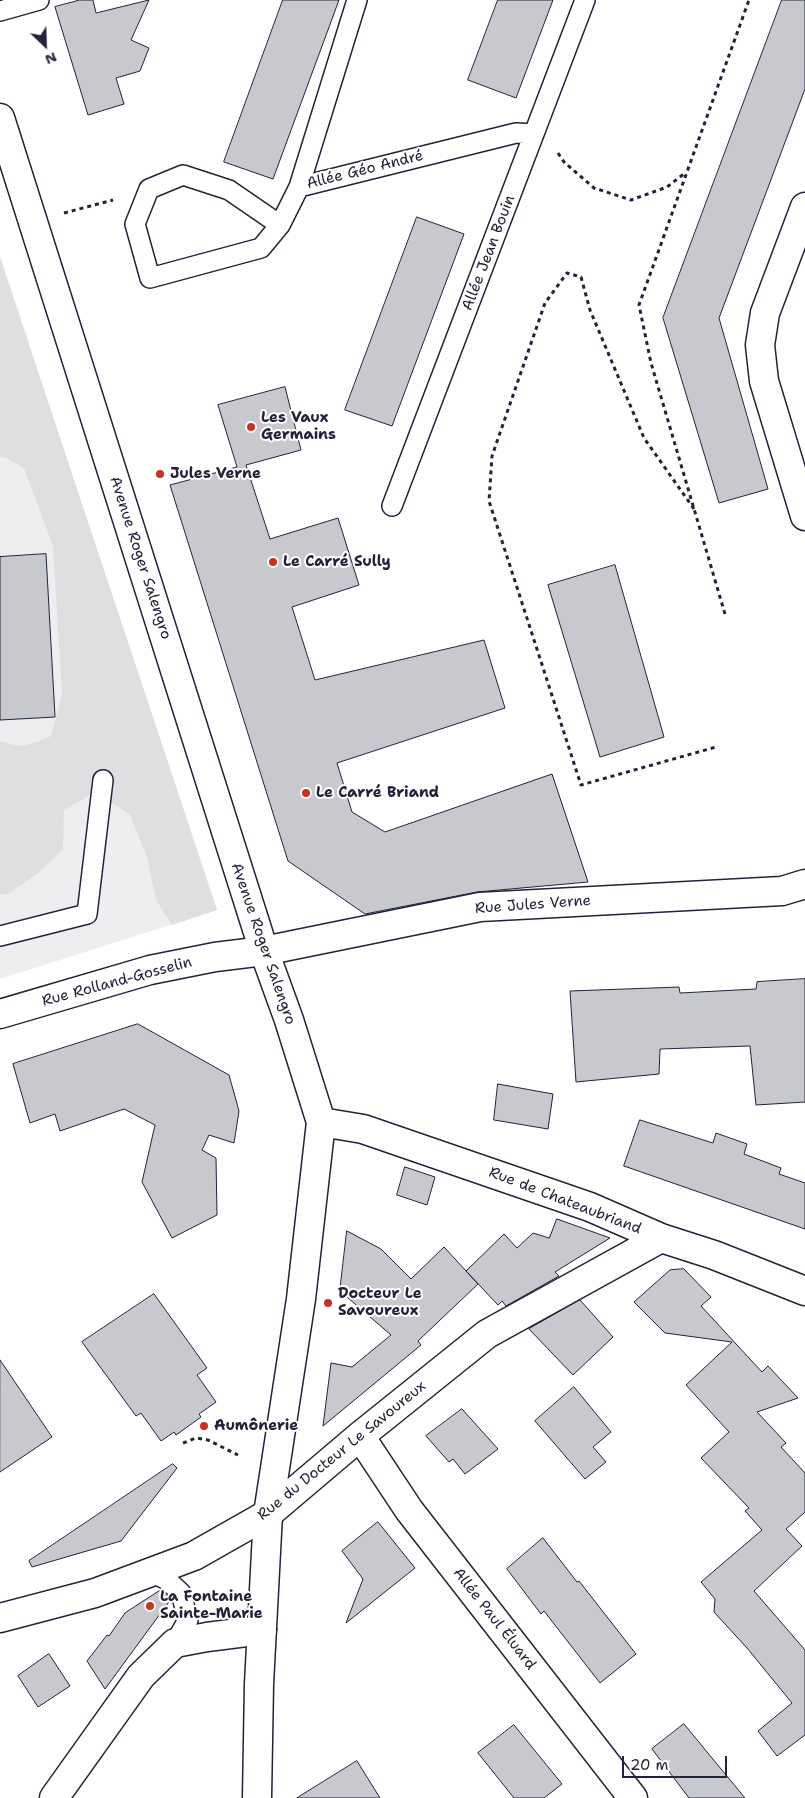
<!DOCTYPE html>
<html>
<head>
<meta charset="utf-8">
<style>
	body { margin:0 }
	#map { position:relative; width:805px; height:1798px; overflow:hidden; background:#fff; font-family:"Shantell Sans",sans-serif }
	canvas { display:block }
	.north { position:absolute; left:20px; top:20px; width:50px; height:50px; -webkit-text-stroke:4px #fff; paint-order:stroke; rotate:156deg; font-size:14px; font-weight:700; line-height:20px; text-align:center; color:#22223b }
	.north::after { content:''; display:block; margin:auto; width:18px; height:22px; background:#22223b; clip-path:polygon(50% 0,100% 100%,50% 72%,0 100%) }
	.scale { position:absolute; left:622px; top:1756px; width:105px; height:22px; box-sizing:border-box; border:2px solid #22223b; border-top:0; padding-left:6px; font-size:15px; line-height:18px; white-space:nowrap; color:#22223b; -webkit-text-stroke:4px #fff; paint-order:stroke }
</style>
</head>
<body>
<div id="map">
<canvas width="805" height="1798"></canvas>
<div class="north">N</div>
<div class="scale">20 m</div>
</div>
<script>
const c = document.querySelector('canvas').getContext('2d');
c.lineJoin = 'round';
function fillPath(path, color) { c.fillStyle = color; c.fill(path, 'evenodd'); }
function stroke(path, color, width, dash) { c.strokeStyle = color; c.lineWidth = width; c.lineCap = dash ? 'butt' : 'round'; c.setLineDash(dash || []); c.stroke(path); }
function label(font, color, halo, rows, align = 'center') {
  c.font = font + ' "Shantell Sans",sans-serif'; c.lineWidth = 4; c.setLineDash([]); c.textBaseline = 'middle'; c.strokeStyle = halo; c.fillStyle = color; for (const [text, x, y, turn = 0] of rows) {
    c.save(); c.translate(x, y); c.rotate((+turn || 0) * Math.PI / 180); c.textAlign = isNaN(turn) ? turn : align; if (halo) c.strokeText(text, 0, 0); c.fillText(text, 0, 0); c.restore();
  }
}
fillPath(new Path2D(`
	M 0,257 L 217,910 L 0,979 Z`), '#eeeef1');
fillPath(new Path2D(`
	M 0,257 L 217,910 L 172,925 L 156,900 L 147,857 L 130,815 L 96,792 L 64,810 L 63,850 L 38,873 L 8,894 L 0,894 L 0,741 C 21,749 32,745 51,736 L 62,694 L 53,546 L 24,468 L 4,457 L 0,457 Z`), '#dfdfe2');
const building = new Path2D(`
	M 80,0 L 93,0 L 96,13 L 149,0 L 131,40 L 149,48 L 140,71 L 116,78 L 124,104 L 88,115 L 55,7 Z
	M 283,0 L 339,0 L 273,179 L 224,162 Z
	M 498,0 L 553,0 L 516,98 L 468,80 Z
	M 782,0 L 805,0 L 805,89 L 719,318 L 768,489 L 719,503 L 663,318 Z
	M 417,217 L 464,234 L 392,426 L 345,410 Z
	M 285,387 L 301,450 L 246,465 L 270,539 L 338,518 L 359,585 L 292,607 L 315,680 L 484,640 L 505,708 L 337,763 L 352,812 L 385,832 L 552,774 L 588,882 L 477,892 L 365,914 L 288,861 L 170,485 L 237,467 L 218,405 Z
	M 46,554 L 55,717 L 0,720 L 0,557 Z
	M 615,565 L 664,737 L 600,757 L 548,585 Z
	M 805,979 L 805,1102 L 756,1105 L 750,1046 L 660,1049 L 659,1074 L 576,1082 L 570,991 L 679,987 L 680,993 L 756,989 L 757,982 Z
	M 138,1024 L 229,1075 L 239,1111 L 234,1143 L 209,1135 L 202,1150 L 216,1158 L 217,1215 L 172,1238 L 142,1182 L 155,1125 L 124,1109 L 60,1131 L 55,1114 L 30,1123 L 13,1064 Z
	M 498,1084 L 553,1094 L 548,1129 L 494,1120 Z
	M 640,1120 L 713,1143 L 716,1133 L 747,1144 L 744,1154 L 781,1168 L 779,1174 L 805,1183 L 805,1229 L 624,1166 Z
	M 405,1167 L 435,1177 L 427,1205 L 397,1195 Z
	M 557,1219 L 610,1238 L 555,1272 L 559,1276 L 506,1306 L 502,1301 L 498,1305 L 466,1271 L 504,1234 L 517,1248 L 533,1233 L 549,1238 Z
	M 347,1231 L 381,1249 L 411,1279 L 444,1247 L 478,1284 L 418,1341 L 421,1345 L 323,1426 L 331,1363 L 352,1367 L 391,1335 L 340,1291 Z
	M 684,1269 L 711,1297 L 701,1306 L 762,1372 L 768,1366 L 798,1398 L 757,1412 L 786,1443 L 781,1447 L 805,1473 L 805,1512 L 786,1529 L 802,1546 L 754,1591 L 805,1650 L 805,1735 L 777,1756 L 758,1731 L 792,1703 L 747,1648 L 714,1612 L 715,1599 L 701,1582 L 762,1530 L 745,1511 L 749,1508 L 701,1458 L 729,1432 L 686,1385 L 732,1342 L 665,1333 L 634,1302 L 670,1270 Z
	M 154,1294 L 207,1368 L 197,1375 L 216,1402 L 199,1414 L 201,1417 L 176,1435 L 174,1432 L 161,1441 L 141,1413 L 136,1416 L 82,1342 Z
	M 580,1300 L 613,1337 L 573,1375 L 529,1329 Z
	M 0,1360 L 52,1437 L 0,1472 Z
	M 574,1387 L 611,1432 L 593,1447 L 606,1462 L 585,1479 L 535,1421 Z
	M 462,1409 L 498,1449 L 465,1474 L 453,1459 L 449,1462 L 426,1436 Z
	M 173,1464 L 177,1468 L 121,1541 L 32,1567 L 29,1561 Z
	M 378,1522 L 415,1568 L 346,1623 L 363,1579 L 342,1551 Z
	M 543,1538 L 577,1582 L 579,1581 L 636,1654 L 600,1683 L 544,1611 L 541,1614 L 507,1569 Z
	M 161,1590 L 171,1599 L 105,1689 L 87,1661 L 107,1635 L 109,1636 L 125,1613 Z
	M 49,1654 L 70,1686 L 38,1707 L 18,1676 Z
	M 684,1724 L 745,1798 L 689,1798 L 652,1749 Z
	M 514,1725 L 562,1784 L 544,1798 L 514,1798 L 478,1753 Z
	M 357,1761 L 380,1798 L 297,1798 Z`);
fillPath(building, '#c8c8cf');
stroke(building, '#22223b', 1);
const service = new Path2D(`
	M 357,0 L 299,187 L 516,133 L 534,134
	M 0,11 L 39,0
	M 280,225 L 229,190 L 183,175 L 149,189 L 135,224 L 150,278 L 261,248 L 280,225 L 299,187
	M 392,506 L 585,0
	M 0,936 L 87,914 L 103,780
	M 151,1572 L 167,1580 L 181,1593 L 188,1620 L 175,1643`);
const minor = new Path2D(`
	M 805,207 L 765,313 L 760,345 L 764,381 L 805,516
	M 0,1014 L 150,970 L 215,957 L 264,951 L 480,907 L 782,891 L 805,884
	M 321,1122 L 363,1129 L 590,1207 L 661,1238 L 714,1255 L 805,1291
	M 360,1436 L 409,1510 L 633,1798
	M 0,1618 L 95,1593 L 194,1556 L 268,1514 L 360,1436 L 487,1334 L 661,1238
	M 54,1798 L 141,1676 L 175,1643 L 207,1637 L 262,1630`);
const secondary = new Path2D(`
	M 0,118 L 264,951 L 289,1020 L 321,1122 L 301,1299 L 268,1514 L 259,1684 L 257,1798`);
stroke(service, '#22223b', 22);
stroke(minor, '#22223b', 31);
stroke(secondary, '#22223b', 31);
stroke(new Path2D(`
	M 558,153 L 564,162 L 594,188 L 631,200 L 667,187 L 685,173
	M 64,213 L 113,200
	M 694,509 L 644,438 L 590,310 L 581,277 L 567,273 L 545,303 L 492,456 L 489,501 L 581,785 L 716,747
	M 725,614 L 651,363 L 639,305 L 749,0
	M 183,1443 L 196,1438 L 208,1440 L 238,1455`), '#22223b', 3, [4, 4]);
stroke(service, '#fff', 19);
stroke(minor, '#fff', 28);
stroke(secondary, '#fff', 28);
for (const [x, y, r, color] of [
	[251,427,5,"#c8321e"],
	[160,474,5,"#c8321e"],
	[273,562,5,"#c8321e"],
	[306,793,5,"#c8321e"],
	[328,1303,5,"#c8321e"],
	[204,1426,5,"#c8321e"],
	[150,1606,5,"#c8321e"]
]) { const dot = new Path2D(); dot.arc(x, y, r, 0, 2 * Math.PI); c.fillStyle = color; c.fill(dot); stroke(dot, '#fff', 2); }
label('15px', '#22223b', '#fff', [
	["Allée Géo André",365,170,-14],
	["Allée Jean Bouin",489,253,-69],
	["Avenue Roger Salengro",140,558,72],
	["Rue Jules Verne",533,905,-4],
	["Avenue Roger Salengro",263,944,71],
	["Rue Rolland-Gosselin",117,982,-15],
	["Rue de Chateaubriand",565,1201,21],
	["Rue du Docteur Le Savoureux",342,1451,-39],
	["Allée Paul Éluard",494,1619,52]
]);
label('bold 15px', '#22223b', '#fff', [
	["Les Vaux",261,418],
	["Germains",261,435],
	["Jules Verne",170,474],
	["Le Carré Sully",283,562],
	["Le Carré Briand",316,793],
	["Docteur Le",338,1294],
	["Savoureux",338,1311],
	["Aumônerie",214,1426],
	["La Fontaine",160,1597],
	["Sainte-Marie",160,1614]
], 'left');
</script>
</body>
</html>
